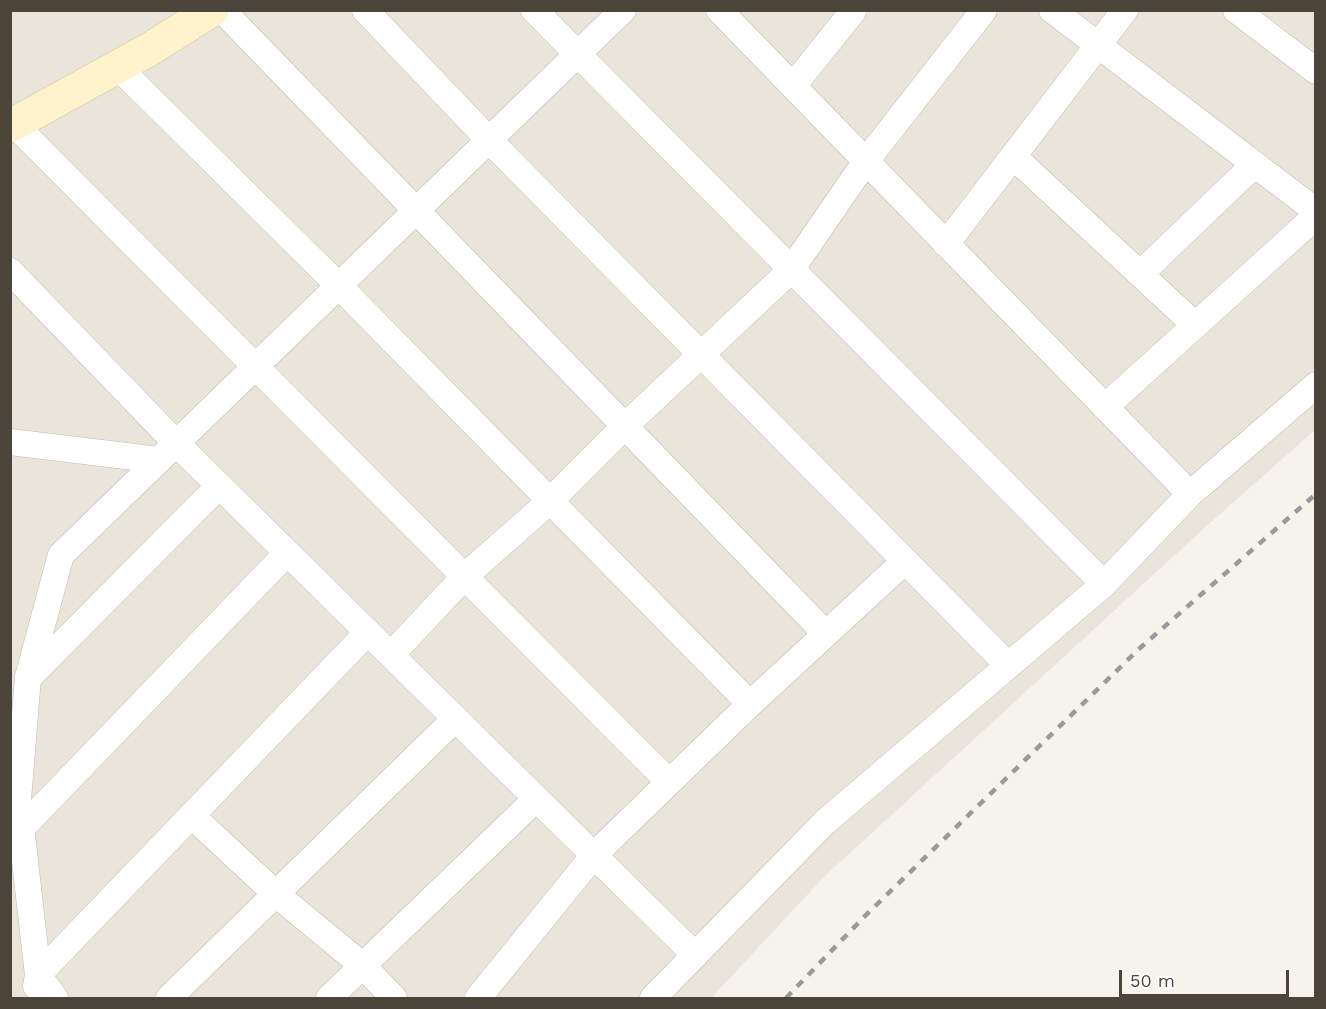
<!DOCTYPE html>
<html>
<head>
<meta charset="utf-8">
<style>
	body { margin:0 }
	#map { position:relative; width:1326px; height:1009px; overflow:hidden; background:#f6f3ec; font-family:"Work Sans",sans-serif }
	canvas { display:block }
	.frame { position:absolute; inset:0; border:12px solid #4b4439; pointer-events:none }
	.scale { position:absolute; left:1119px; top:970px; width:170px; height:27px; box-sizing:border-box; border:3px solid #4b4439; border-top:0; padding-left:8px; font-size:18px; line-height:21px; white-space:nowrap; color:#4b4439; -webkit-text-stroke:4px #fff; paint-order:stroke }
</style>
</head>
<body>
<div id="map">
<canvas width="1326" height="1009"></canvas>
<div class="frame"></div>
<div class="scale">50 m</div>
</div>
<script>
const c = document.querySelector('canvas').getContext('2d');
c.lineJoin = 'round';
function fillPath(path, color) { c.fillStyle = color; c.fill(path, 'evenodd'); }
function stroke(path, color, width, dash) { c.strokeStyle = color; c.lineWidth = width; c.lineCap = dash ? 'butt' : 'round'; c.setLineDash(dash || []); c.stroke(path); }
fillPath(new Path2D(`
	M 10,11 L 1315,11 L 1315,430 L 1201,531 L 825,876 L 711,998 L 11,998 Z`), '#eae5da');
const street = new Path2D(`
	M 222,10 L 826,634
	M 365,10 L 489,140 L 1008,665
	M 534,10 L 1104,584
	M 719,10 L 1190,494
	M 1052,10 L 1316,211
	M 1236,10 L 1316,71
	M 117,66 L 339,286 L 750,704
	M 793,86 L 854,10
	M 14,124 L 669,782
	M 1013,156 L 1195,325
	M 946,244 L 1125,10
	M 10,271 L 176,443 L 695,955
	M 1140,274 L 1254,165
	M 1105,407 L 1316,216
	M 10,442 L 159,460
	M 391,655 L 465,576 L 550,501 L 625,426 L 791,270 L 866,161 L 984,10
	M 29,677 L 219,486
	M 191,815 L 276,894 L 363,966 L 394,998
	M 22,828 L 287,553
	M 36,986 L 38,975 L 368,632
	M 55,998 L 38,975 L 18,800 L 28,677 L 61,555 L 623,10
	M 169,998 L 455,719
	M 329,998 L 536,799
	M 478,998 L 594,855 L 750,704 L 905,561
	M 653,998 L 825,822 L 1104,584 L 1190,494 L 1316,385`);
const secondary = new Path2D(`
	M 10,126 L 150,49 L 212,10`);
stroke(street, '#c2bbae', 27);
stroke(secondary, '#d6c79b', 34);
stroke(street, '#fff', 26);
stroke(secondary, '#fff3cd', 33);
stroke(new Path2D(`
	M 786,998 L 864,917 L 1140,648 L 1316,494`), '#9a9a9a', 4.5, [8, 8]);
</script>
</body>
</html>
